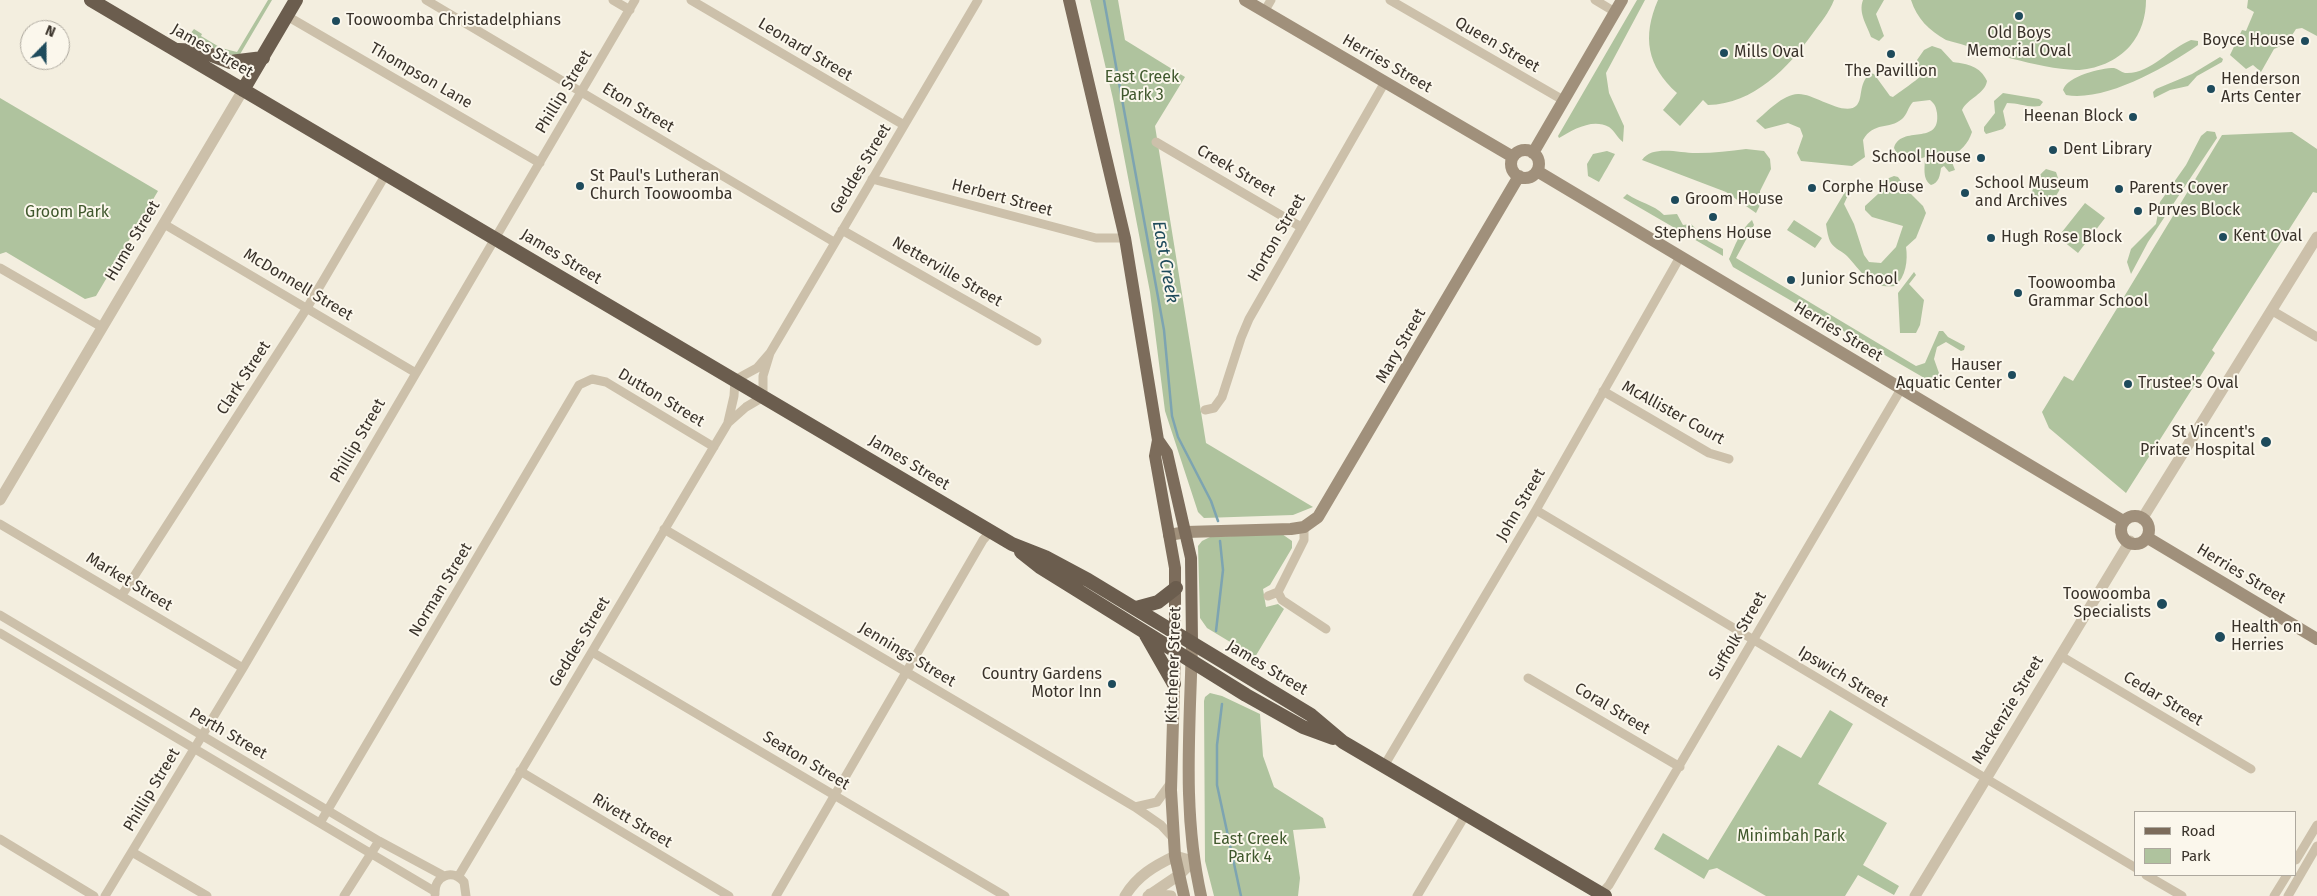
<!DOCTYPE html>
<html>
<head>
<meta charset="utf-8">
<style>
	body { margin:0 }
	#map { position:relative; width:2317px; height:896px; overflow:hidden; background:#f3eedf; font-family:"Fira Sans",sans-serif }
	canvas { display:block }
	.legend { position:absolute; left:2134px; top:811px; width:162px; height:65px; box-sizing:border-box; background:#fbf7ec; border:1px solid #ada89e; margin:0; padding:6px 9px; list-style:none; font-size:15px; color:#39322a }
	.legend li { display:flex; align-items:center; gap:10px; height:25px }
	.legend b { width:25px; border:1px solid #ada89e }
	.north { position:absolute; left:20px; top:20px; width:50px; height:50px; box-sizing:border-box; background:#fbf7ec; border:1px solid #ada89e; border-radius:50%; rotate:22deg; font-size:14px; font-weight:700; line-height:20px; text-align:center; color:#39322a }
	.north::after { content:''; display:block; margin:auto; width:18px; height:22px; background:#1e4b5c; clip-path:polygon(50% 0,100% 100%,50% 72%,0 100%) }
</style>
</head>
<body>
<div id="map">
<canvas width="2317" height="896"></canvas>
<ul class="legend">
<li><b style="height:6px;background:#7c6c5b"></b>Road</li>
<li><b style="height:14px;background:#afc39e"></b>Park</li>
</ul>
<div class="north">N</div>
</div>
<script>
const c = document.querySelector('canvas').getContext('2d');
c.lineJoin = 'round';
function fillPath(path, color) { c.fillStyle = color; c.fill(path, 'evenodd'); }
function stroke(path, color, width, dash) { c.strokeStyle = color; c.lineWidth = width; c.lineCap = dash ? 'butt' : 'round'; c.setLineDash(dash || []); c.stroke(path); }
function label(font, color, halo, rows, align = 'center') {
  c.font = font + ' "Fira Sans",sans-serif'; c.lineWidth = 4; c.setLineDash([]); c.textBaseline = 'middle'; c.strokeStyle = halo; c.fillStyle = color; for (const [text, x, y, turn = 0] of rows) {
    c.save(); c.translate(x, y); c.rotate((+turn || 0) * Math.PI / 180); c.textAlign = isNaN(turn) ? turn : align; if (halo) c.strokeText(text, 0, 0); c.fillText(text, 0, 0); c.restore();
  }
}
fillPath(new Path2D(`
	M 268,0 L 272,0 L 239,56 L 220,52 L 190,34 L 194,29 L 202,34 L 201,36 L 221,48 L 237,52 Z
	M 1090,0 L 1118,0 L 1125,40 L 1185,77 L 1155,126 L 1206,443 L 1313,507 L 1293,515 L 1204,518 L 1198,512 L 1165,411 L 1150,292 L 1113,99 Z
	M 1637,0 L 1645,0 L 1606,73 L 1609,93 L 1624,126 L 1623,142 C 1617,138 1615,131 1609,127 C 1592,118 1573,130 1559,138 L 1558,136 Z
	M 1658,0 L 1834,0 C 1829,13 1821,22 1813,33 C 1788,68 1754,104 1708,105 L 1703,100 L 1680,126 L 1663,110 L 1677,93 C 1647,66 1642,37 1658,0 Z
	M 1863,0 L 1884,0 L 1876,14 L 1884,36 L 1879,41 L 1871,37 C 1867,25 1858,13 1863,0 Z
	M 1911,0 L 2146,0 C 2146,17 2141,33 2130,46 C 2117,61 2095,70 2076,70 C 2039,69 1983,50 1946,40 C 1929,30 1917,19 1911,0 Z
	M 2248,0 L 2317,0 L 2317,36 L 2302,28 L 2296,29 L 2287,43 L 2274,49 L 2261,72 L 2253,65 L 2246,69 L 2230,55 L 2242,30 L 2246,31 L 2254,12 L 2247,8 Z
	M 2191,40 L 2198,41 L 2198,45 C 2166,67 2106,102 2066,95 L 2063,90 C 2067,76 2101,68 2114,68 C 2118,69 2121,72 2125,73 C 2149,75 2170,48 2191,40 Z
	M 1932,46 L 1941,49 L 1953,62 C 1968,64 1980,66 1987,81 C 1985,94 1968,98 1962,110 L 1972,132 C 1968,144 1961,151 1950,157 L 1955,170 L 1949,172 L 1944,166 L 1941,168 C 1940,175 1939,183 1931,185 C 1922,179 1925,167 1925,157 L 1910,162 L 1898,156 L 1894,148 C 1901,124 1941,147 1937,113 C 1936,107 1935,104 1930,100 L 1913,102 C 1908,107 1907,115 1902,119 C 1889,130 1874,121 1863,140 L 1865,157 L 1852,166 L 1801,161 L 1797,153 L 1803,136 L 1800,128 L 1788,123 L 1765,129 L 1756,121 C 1768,111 1782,95 1798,94 C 1814,93 1845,118 1857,105 C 1863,98 1858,85 1870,73 L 1874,74 L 1890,96 L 1893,97 C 1897,94 1921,77 1922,75 L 1917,60 L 1924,50 Z
	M 2220,57 L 2223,59 L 2222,62 L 2197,76 L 2188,86 L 2170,90 L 2154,98 L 2153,92 L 2156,89 L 2192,74 Z
	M 2003,93 L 2039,99 L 2043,102 L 2040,106 C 2028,108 2019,103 2007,103 L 2003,111 L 2006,125 L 2003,129 L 1986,134 L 1984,131 L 1984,127 L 1995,113 L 1994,101 Z
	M 0,98 L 158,191 L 96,296 L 85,299 L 6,252 L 0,254 Z
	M 2207,131 L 2215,132 L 2217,138 L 2148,242 L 2131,274 L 2127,262 L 2131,249 L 2156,224 L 2160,202 L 2186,165 L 2201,136 Z
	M 2292,132 L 2317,149 L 2317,193 L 2313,192 L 2212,350 L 2215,353 L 2126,493 L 2049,428 L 2042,412 L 2064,376 L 2073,381 L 2222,135 Z
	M 1746,149 L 1764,151 L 1770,159 L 1771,169 L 1760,191 L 1760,205 L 1756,213 L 1726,192 L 1642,160 C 1653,144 1682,154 1698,153 C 1714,153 1730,151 1746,149 Z
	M 1607,151 L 1615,154 C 1614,156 1601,179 1599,182 L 1588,176 L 1587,164 L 1593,154 Z
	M 2046,169 L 2056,172 L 2061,187 C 2056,197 2050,207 2038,208 L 2030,201 C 2033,187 2035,178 2046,169 Z
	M 1894,176 L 1898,177 L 1908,191 L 1923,206 L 1926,213 L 1916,238 L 1906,247 C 1908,260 1906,277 1895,286 C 1870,289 1862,272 1847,256 C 1842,251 1835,249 1831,243 C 1828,238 1827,230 1826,224 L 1845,192 L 1849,193 L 1844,204 L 1854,224 L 1864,255 L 1869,262 L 1881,263 L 1896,247 L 1903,226 L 1872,217 L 1865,210 L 1865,206 L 1878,194 L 1884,180 Z
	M 1627,194 C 1640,203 1653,204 1664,215 L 1677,214 L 1683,225 L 1691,224 L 1708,241 L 1723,249 L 1723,256 L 1623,198 Z
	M 2085,203 L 2105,218 L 2078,253 L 2058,237 Z
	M 1752,220 L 1754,225 L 1736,258 L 1916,366 L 1925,363 L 1939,331 L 1943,331 L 1948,337 L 1965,346 L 1964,350 L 1961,351 L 1946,342 L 1937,347 L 1934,359 L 1945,390 L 1733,267 L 1729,259 C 1735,246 1740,230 1752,220 Z
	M 1794,220 L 1822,238 L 1815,248 L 1787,230 Z
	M 1914,272 L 1916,275 L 1909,284 L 1924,300 L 1920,325 L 1916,333 L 1900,333 L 1898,293 Z
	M 1282,534 L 1292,541 L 1292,548 L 1270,585 L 1263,589 L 1266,607 L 1278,604 L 1284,609 L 1255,657 L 1207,628 L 1200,618 L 1198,546 L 1202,541 L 1210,537 Z
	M 1210,693 L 1222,696 L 1260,714 L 1263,756 L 1274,787 L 1323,818 L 1326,828 L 1293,830 L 1300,878 L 1298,896 L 1214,896 L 1205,861 L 1204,701 L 1205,697 Z
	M 1830,710 L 1853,724 L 1818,784 L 1887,823 L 1863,865 L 1899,886 L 1894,895 L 1858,875 L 1845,896 L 1766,896 L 1717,868 L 1709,870 L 1704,879 L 1654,849 L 1663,833 L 1708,860 L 1778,745 L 1801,758 Z`), '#afc39e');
stroke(new Path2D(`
	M 1104,0 L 1164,330 L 1172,416 L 1178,437 L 1211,501 L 1218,521
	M 1216,631 L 1223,570 L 1220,541
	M 1222,704 L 1217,745 L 1217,785 L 1241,896`), '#7da4b1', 2.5);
stroke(new Path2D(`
	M 426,0 L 834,242
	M 613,0 L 630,10
	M 691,0 L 904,125
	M 1390,0 L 1563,100
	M 1595,0 L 1615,12
	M 1264,12 L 1271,0
	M 287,16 L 540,163
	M 1156,142 L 1301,227
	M 872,179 L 1096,238 L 1125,238
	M 164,224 L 416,373
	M 842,230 L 1037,341
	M 0,268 L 102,327
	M 2271,310 L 2317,337
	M 1603,391 L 1709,453 L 1729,459
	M 1205,410 L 1214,408 L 1222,397 L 1241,338 L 1249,319 L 1385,82
	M 728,422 L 734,396 L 735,380 L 757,368 L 770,353 L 978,0
	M 1536,510 L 2136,868
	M 0,524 L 243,668
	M 664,529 L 1135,807 L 1161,825 L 1173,838
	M 1278,592 L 1282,600 L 1326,629
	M 122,595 L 307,308 L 386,174
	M 1268,596 L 1278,592 L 1304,540 L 1304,527
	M 0,615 L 379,841 L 444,876
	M 0,633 L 434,891
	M 592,652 L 1005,896
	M 2061,656 L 2251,769
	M 1528,678 L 1680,767
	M 1384,766 L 1536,510 L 1680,257
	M 520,771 L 729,896
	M 1135,807 L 1157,802 L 1170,784
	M 320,823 L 579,385 L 592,379 L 606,382 L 714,447
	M 0,839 L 94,896
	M 132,852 L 207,896
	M 2296,860 L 2317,825
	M 2146,875 L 2182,896
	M 458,877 L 728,423 L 746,407 L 763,397 L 763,376 L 770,353
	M 435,894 C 434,876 452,868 464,882 L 466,896
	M 105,896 L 243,668 L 635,0
	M 344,896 L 379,841
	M 776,896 L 983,540 L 990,532
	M 1417,896 L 1466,814
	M 1599,896 L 1609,885 L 1901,389
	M 2274,896 L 2287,875
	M 2288,896 L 2317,846`), '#ccc0aa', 9);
stroke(new Path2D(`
	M 0,500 L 243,90
	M 2142,519 L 2317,237
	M 1150,894 L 1171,896
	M 1125,896 C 1137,876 1154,866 1175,856 L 1193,861 L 1179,875 L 1148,896
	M 1915,896 L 2130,541`), '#ccc0aa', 11);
stroke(new Path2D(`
	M 1245,0 L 1513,157
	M1511 164a14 14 0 1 1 28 0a14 14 0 1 1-28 0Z
	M 1533,153 L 1622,0
	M 1537,171 L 2123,521
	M2121 530a14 14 0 1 1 28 0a14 14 0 1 1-28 0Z
	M 1169,535 L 1186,532 L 1291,529 L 1304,527 L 1318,517 L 1519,176
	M 2148,538 L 2317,639
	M 1192,643 C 1190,728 1182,812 1201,896
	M 1175,652 L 1171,790 L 1175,856 L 1184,896`), '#a0907b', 12);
stroke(new Path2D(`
	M 1069,0 L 1125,238 L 1158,440 L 1155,456 L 1175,568 L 1175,652
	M 1158,440 L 1167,453 L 1191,558 L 1192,643`), '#7c6c5b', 12);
stroke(new Path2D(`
	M 91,0 L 1012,544 L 1045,557 L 1088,580 L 1311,715 L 1343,742 L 1605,896
	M 178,50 L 201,51 L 230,62 L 263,58
	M 243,90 L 296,0
	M 1021,552 L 1040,567 L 1246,695 L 1303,727 L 1333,738
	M 1136,608 L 1158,602 L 1176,588
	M 1146,635 L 1174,684`), '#6b5d4e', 14);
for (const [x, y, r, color] of [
	[2019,16,5,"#1e4b5c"],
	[336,21,5,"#1e4b5c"],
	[2305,41,5,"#1e4b5c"],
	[1724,53,5,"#1e4b5c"],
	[1891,54,5,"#1e4b5c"],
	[2211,89,5,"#1e4b5c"],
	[2133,117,5,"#1e4b5c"],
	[2053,150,5,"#1e4b5c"],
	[1981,158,5,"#1e4b5c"],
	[580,186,5,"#1e4b5c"],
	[1812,188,5,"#1e4b5c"],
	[2119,189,5,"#1e4b5c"],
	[1965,193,5,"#1e4b5c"],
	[1675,200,5,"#1e4b5c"],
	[2138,211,5,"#1e4b5c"],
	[1713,217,5,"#1e4b5c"],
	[2223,237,5,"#1e4b5c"],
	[1991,238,5,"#1e4b5c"],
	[1791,280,5,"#1e4b5c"],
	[2018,293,5,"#1e4b5c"],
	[2012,375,5,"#1e4b5c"],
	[2128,384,5,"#1e4b5c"],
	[2266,442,6,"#1e4b5c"],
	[2162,604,6,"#1e4b5c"],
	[2220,637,6,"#1e4b5c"],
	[1112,684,5,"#1e4b5c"]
]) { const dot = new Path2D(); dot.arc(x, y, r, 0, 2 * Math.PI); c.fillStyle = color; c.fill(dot); stroke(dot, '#fbf7ec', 2); }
label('16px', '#39322a', '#fbf7ec', [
	["Toowoomba Christadelphians",346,21],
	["Old Boys",2019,34,"center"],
	["Memorial Oval",2019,52,"center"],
	["Boyce House",2295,41,"right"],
	["Mills Oval",1734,53],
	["The Pavillion",1891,72,"center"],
	["Henderson",2221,80],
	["Arts Center",2221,98],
	["Heenan Block",2123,117,"right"],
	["Dent Library",2063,150],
	["School House",1971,158,"right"],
	["St Paul's Lutheran",590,177],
	["Church Toowoomba",590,195],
	["School Museum",1975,184],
	["and Archives",1975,202],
	["Corphe House",1822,188],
	["Parents Cover",2129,189],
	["Groom House",1685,200],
	["Purves Block",2148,211],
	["Stephens House",1713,234,"center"],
	["Kent Oval",2233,237],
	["Hugh Rose Block",2001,238],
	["Junior School",1801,280],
	["Toowoomba",2028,284],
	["Grammar School",2028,302],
	["Hauser",2002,366,"right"],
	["Aquatic Center",2002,384,"right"],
	["Trustee's Oval",2138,384],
	["St Vincent's",2255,433,"right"],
	["Private Hospital",2255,451,"right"],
	["Toowoomba",2151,595,"right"],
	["Specialists",2151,613,"right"],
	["Health on",2231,628],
	["Herries",2231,646],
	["Country Gardens",1102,675,"right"],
	["Motor Inn",1102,693,"right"]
], 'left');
label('16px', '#39322a', '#fbf7ec', [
	["Queen Street",1497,45,30],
	["Leonard Street",805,50,31],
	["James Street",212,51,30],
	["Herries Street",1387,64,30],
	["Thompson Lane",421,76,30],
	["Phillip Street",564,92,-59],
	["Eton Street",638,108,31],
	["Geddes Street",861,169,-59],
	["Creek Street",1236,171,30],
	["Herbert Street",1002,198,15],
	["Horton Street",1277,238,-60],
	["Hume Street",133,241,-59],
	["James Street",561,257,31],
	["Netterville Street",947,272,30],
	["McDonnell Street",298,285,31],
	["Herries Street",1838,332,31],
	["Mary Street",1401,346,-60],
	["Clark Street",244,378,-57],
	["Dutton Street",661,398,31],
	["McAllister Court",1673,413,29],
	["Phillip Street",358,441,-60],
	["James Street",909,463,31],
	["John Street",1521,505,-60],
	["Herries Street",2241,574,31],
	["Market Street",129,582,31],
	["Norman Street",441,590,-59],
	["Suffolk Street",1738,636,-60],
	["Geddes Street",580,642,-59],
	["Jennings Street",907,655,31],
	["Kitchener Street",1174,665,-88],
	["James Street",1267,668,31],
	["Ipswich Street",1843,677,31],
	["Cedar Street",2163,699,31],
	["Coral Street",1612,709,31],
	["Mackenzie Street",2008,710,-59],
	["Perth Street",228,734,30],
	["Seaton Street",806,761,31],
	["Phillip Street",152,790,-59],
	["Rivett Street",632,821,31]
]);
label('16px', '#40582d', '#fbf7ec', [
	["East Creek",1142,78],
	["Park 3",1142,96],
	["Groom Park",67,213],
	["Minimbah Park",1791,837],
	["East Creek",1250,840],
	["Park 4",1250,858]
]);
label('italic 18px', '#1e4b5c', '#fbf7ec', [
	["East Creek",1165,262,80]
]);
</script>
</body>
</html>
